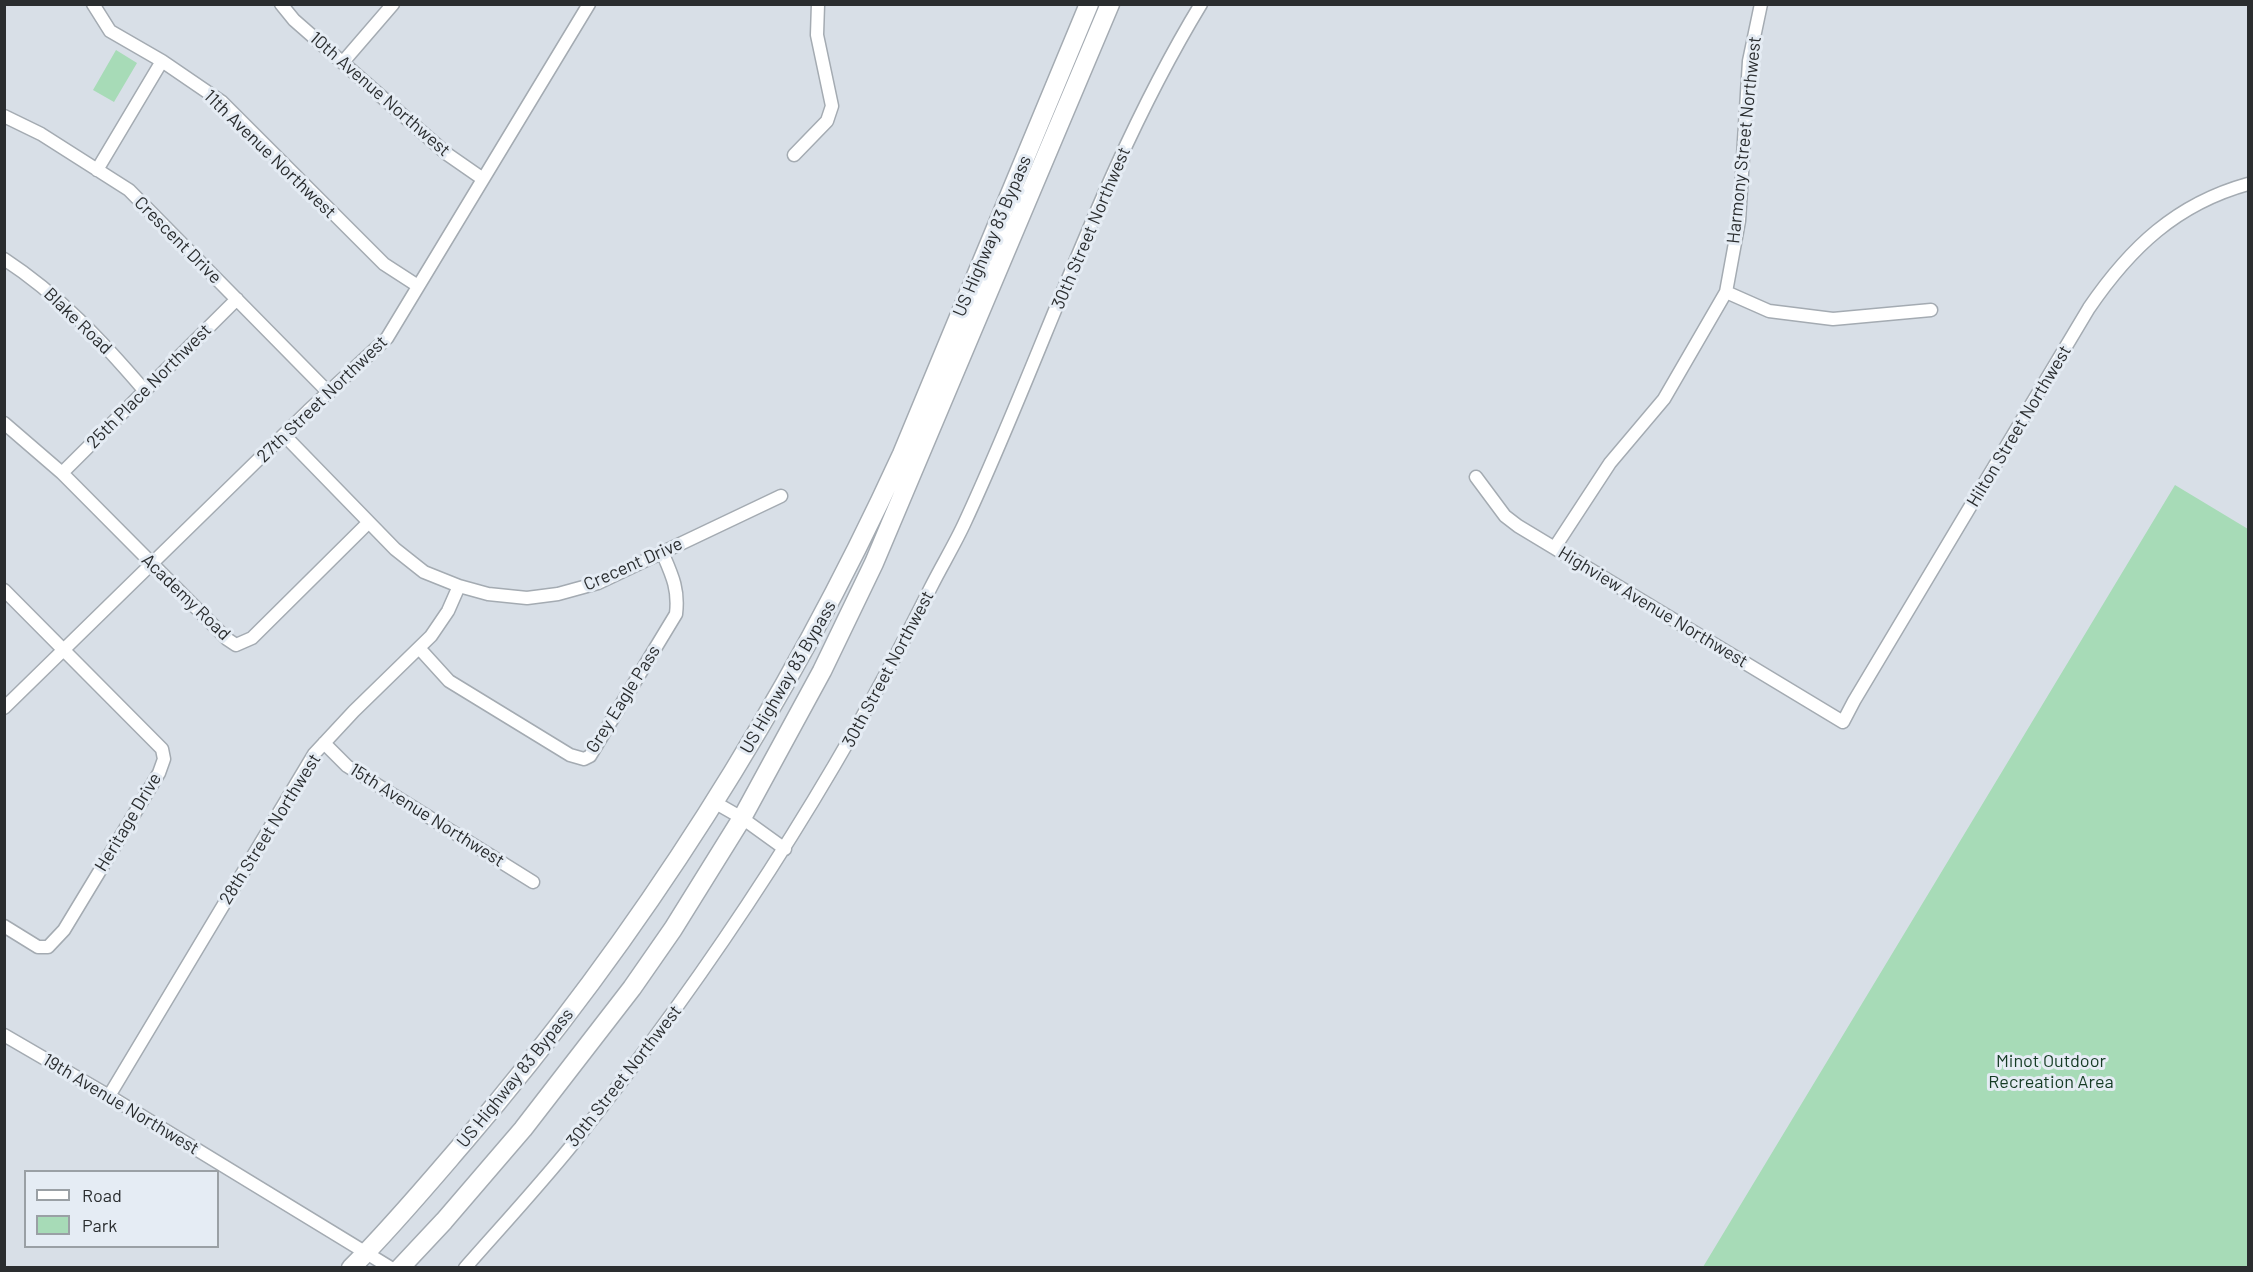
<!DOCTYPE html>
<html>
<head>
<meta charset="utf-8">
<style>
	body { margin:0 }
	#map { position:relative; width:2253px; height:1272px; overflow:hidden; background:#d8dfe7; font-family:Barlow,sans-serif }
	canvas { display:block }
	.frame { position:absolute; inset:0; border:6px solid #2a2d2f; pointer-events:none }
	.legend { position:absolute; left:24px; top:1170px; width:195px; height:78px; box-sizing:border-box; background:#e5ecf4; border:2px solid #9aa0a5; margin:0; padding:8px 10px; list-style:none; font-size:18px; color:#2a2d2f }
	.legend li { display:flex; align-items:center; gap:12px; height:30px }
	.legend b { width:30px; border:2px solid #9aa0a5 }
</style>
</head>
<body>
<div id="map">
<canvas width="2253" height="1272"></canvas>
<div class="frame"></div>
<ul class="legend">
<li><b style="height:8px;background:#fff"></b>Road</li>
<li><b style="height:16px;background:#a7dbb7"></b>Park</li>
</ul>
</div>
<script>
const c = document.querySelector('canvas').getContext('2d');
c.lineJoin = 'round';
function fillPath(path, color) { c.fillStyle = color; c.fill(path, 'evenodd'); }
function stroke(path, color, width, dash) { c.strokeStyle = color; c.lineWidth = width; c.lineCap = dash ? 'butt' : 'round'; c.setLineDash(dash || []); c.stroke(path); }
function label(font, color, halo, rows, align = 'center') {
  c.font = font + ' Barlow,sans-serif'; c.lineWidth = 6; c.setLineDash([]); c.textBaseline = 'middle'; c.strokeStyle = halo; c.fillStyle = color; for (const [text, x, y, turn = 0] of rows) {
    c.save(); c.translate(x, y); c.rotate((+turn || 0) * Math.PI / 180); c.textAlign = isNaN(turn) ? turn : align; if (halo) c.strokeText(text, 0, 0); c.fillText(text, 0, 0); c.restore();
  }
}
fillPath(new Path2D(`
	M 116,50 L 137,63 L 114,102 L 93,90 Z
	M 2175,485 L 2248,529 L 2248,1267 L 1703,1267 Z`), '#a7dbb7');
const minor = new Path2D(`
	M 93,4 L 110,31 L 162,61 L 222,102 L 384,264 L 418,286
	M 281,4 L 294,20 L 447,154 L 483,179
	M 343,62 L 393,4
	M 4,116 L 41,134 L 129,190 L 329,393
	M 794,155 L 827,121 L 832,106 L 817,35 L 818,4
	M 97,170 L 162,61
	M 4,259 C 59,295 102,341 144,390
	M 1726,292 L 1769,311 L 1833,319 L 1931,310
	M 4,423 L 62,473 L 227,639 L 236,645 L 252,638 L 368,523
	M 284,435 L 395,549 L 424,572 L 459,586 L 488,594 L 527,598 L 558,594 L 598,583 L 781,496
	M 62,473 L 237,299
	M 1476,477 L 1505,516 L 1518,526 L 1843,722 L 1854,701 L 2089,308 C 2130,248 2176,204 2248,184
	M 1555,547 L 1610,463 L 1664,399 L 1726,292 L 1739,221 L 1749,61 L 1761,4
	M 4,590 L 162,749 L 164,759 L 159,773 L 64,930 L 48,947 L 38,947 L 4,926
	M 419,648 L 449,681 L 570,755 L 584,759 L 590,756 L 676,614 C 679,589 672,575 662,552
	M 4,708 L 308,411 L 387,338 L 589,4
	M 324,743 L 347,766 L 533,882
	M 714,802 L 742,818 L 785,849
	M 4,1035 L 109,1096 L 391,1268
	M 109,1096 L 314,754 L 354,711 L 431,636 L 448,611 L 459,586
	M 465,1268 C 501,1227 538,1187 572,1145 C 711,971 832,786 931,587 C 942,565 955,544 965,522 C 1045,350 1102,167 1201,4`);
const highway = new Path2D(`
	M 351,1268 C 391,1228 427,1185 464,1142 C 642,934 788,703 902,454 L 1089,4
	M 400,1268 L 444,1221 L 523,1129 L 632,988 L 673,929 L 742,818 L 822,671 L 874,563 L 1110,4`);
stroke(minor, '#a4abb2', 15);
stroke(highway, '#a4abb2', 21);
stroke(minor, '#fff', 12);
stroke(highway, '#fff', 18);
label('18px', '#2a2d2f', '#e5ecf4', [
	["10th Avenue Northwest",380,94,41],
	["Harmony Street Northwest",1744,140,-84],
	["11th Avenue Northwest",270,154,44],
	["30th Street Northwest",1091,228,-67],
	["US Highway 83 Bypass",992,236,-67],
	["Crescent Drive",178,240,45],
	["Blake Road",78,321,44],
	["25th Place Northwest",149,386,-45],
	["27th Street Northwest",322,399,-44],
	["Hilton Street Northwest",2019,426,-59],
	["Crecent Drive",633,564,-24],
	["Academy Road",186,597,44],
	["Highview Avenue Northwest",1653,607,31],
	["30th Street Northwest",888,669,-62],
	["US Highway 83 Bypass",788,677,-60],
	["Grey Eagle Pass",623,699,-58],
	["15th Avenue Northwest",427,815,32],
	["Heritage Drive",128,822,-59],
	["28th Street Northwest",270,829,-58],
	["30th Street Northwest",624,1076,-52],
	["US Highway 83 Bypass",515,1078,-51],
	["19th Avenue Northwest",121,1104,31]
]);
label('18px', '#153b24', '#e5ecf4', [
	["Minot Outdoor",2051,1061],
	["Recreation Area",2051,1082]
]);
</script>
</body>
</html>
